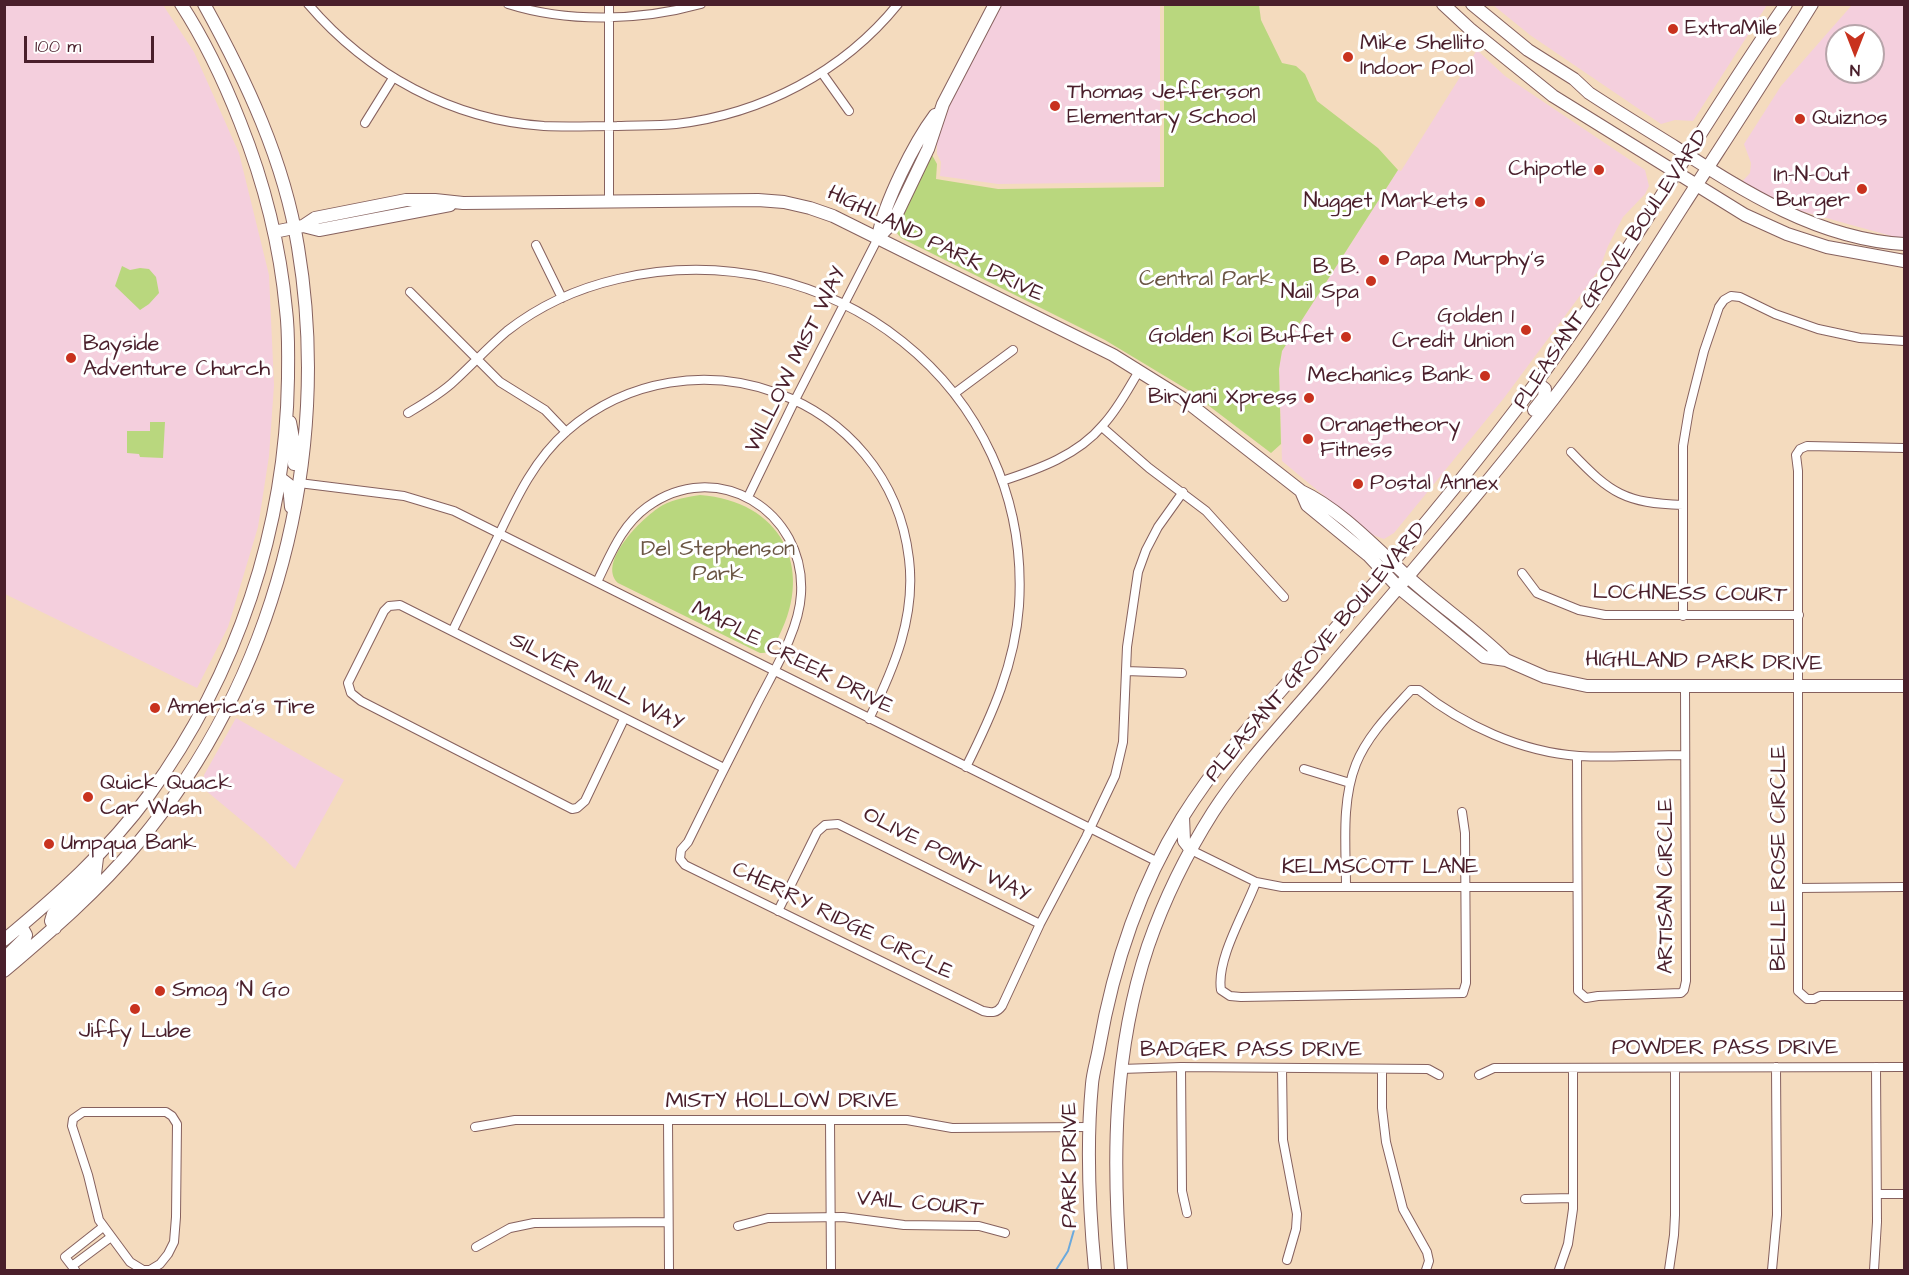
<!DOCTYPE html>
<html>
<head>
<meta charset="utf-8">
<style>
	body { margin:0 }
	#map { position:relative; width:1909px; height:1275px; overflow:hidden; background:#f4dbbe; font-family:"Architects Daughter",sans-serif }
	canvas { display:block }
	.frame { position:absolute; inset:0; border:6px solid #4a1f2b; pointer-events:none }
	.north { position:absolute; left:1825px; top:24px; width:60px; height:60px; box-sizing:border-box; background:#fff; border:2px solid #b7a5aa; border-radius:50%; rotate:180deg; font-size:16px; font-weight:700; line-height:24px; text-align:center; color:#4a1f2b }
	.north::after { content:''; display:block; margin:auto; width:21px; height:27px; background:#c8321e; clip-path:polygon(50% 0,100% 100%,50% 72%,0 100%) }
	.scale { position:absolute; left:24px; top:36px; width:130px; height:27px; box-sizing:border-box; border:3px solid #4a1f2b; border-top:0; padding-left:8px; font-size:18px; line-height:21px; white-space:nowrap; color:#4a1f2b; -webkit-text-stroke:4px #fff; paint-order:stroke }
</style>
</head>
<body>
<div id="map">
<canvas width="1909" height="1275"></canvas>
<div class="frame"></div>
<div class="north">N</div>
<div class="scale">100 m</div>
</div>
<script>
const c = document.querySelector('canvas').getContext('2d');
c.lineJoin = 'round';
function fillPath(path, color) { c.fillStyle = color; c.fill(path, 'evenodd'); }
function stroke(path, color, width, dash) { c.strokeStyle = color; c.lineWidth = width; c.lineCap = dash ? 'butt' : 'round'; c.setLineDash(dash || []); c.stroke(path); }
function label(font, color, halo, rows, align = 'center') {
  c.font = font + ' "Architects Daughter",sans-serif'; c.lineWidth = 6; c.setLineDash([]); c.textBaseline = 'middle'; c.strokeStyle = halo; c.fillStyle = color; for (const [text, x, y, turn = 0] of rows) {
    c.save(); c.translate(x, y); c.rotate((+turn || 0) * Math.PI / 180); c.textAlign = isNaN(turn) ? turn : align; if (halo) c.strokeText(text, 0, 0); c.fillText(text, 0, 0); c.restore();
  }
}
fillPath(new Path2D(`
	M 4,5 L 163,5 L 194,52 L 239,153 L 269,275 L 274,385 L 269,456 L 258,527 L 228,627 L 197,688 L 5,594 Z
	M 998,5 L 1160,5 L 1160,182 L 998,184 L 940,176 L 941,162 L 937,154 L 937,142 L 954,94 Z
	M 1493,5 L 1767,5 L 1693,121 L 1675,120 L 1661,124 L 1530,35 Z
	M 1852,5 L 1904,5 L 1904,238 L 1895,237 L 1790,208 L 1741,183 L 1750,173 L 1751,163 L 1744,144 L 1781,86 ZM 1837,36 L 1873,36 L 1873,72 L 1837,72 Z
	M 1477,50 L 1505,76 L 1645,170 L 1649,186 L 1645,194 L 1623,217 L 1608,246 L 1599,270 L 1504,398 L 1394,533 L 1384,539 L 1378,537 L 1369,533 L 1282,461 L 1279,369 L 1282,351 L 1398,170 L 1401,171 Z
	M 236,718 L 344,780 L 295,869 L 264,839 L 204,789 L 204,775 Z`), '#f4cfdd');
fillPath(new Path2D(`
	M 1164,5 L 1259,5 L 1261,20 L 1282,63 L 1296,66 L 1305,74 L 1317,101 L 1378,148 L 1398,170 L 1282,351 L 1279,369 L 1281,444 L 1271,453 L 1188,390 L 1105,340 L 901,238 L 896,232 L 898,223 L 932,155 L 937,164 L 936,179 L 998,189 L 1164,187 Z
	M 122,266 L 130,270 L 140,268 L 149,269 L 156,277 L 159,293 L 149,304 L 140,310 L 115,286 Z
	M 150,422 L 165,422 L 163,458 L 140,457 L 139,454 L 127,453 L 127,431 L 150,431 Z
	M 700,495 C 780,501 815,566 779,636 C 774,645 771,654 760,653 L 618,583 C 596,562 645,515 663,505 C 674,499 688,497 700,495 Z`), '#b9d77e');
stroke(new Path2D(`
	M 1056,1270 L 1068,1251 L 1076,1223`), '#6ba9dd', 2);
const street = new Path2D(`
	M 308,4 C 368,74 452,120 544,126 C 568,127 593,126 617,126 C 636,125 656,126 676,124 C 762,114 843,72 898,4
	M 508,4 C 568,23 640,21 701,4
	M 609,4 L 609,200
	M 822,73 L 849,111
	M 365,123 L 393,78
	M 536,245 L 562,298
	M 410,292 L 500,382 L 545,410 L 566,432
	M 955,393 L 1013,350
	M 408,413 C 423,404 437,396 451,384 C 470,367 487,348 507,331 C 539,306 579,288 618,279 C 828,230 1033,386 1019,606 C 1015,664 992,715 966,767
	M 1102,427 L 1149,468 L 1206,511 L 1284,597
	M 1904,448 L 1807,446 L 1800,449 L 1796,455 L 1798,471 L 1798,991 L 1807,999 L 1814,999 L 1820,996 L 1904,996
	M 1571,452 C 1611,494 1625,503 1683,505
	M 1002,481 C 1039,469 1078,455 1103,425 C 1118,409 1128,389 1139,371
	M 299,483 L 404,496 L 454,511 L 1158,862
	M 748,497 L 795,400 L 878,238
	M 1522,573 L 1537,593 L 1579,610 L 1605,615 L 1799,615
	M 597,582 C 611,554 621,526 647,507 C 716,456 806,511 801,594 C 799,633 770,677 753,712 C 731,755 709,799 688,842 L 681,850 L 680,859 L 685,865 L 983,1011 C 992,1013 997,1013 1002,1006 L 1040,924 L 1086,837 L 1115,776 L 1123,742 L 1127,647 L 1138,572 L 1146,550 L 1158,527 L 1183,492
	M 1683,616 L 1683,446 L 1689,410 L 1704,351 L 1719,307 L 1724,300 L 1731,296 L 1740,297 L 1775,314 L 1818,329 L 1860,338 L 1904,341
	M 453,630 C 466,603 479,576 492,549 C 512,508 531,462 567,431 C 690,324 890,394 909,559 C 916,617 894,668 869,719
	M 1126,671 L 1182,673
	M 624,719 L 585,801 L 577,808 L 572,809 L 361,701 L 351,693 L 348,683 L 384,611 L 389,606 L 400,605 L 724,768
	M 1577,756 L 1578,991 L 1586,998 L 1598,996 L 1681,993 L 1684,990 L 1686,981 L 1685,686
	M 1304,769 L 1350,783
	M 1191,850 L 1256,882 L 1282,887 L 1577,887
	M 1256,882 C 1245,912 1216,959 1221,990 L 1230,996 L 1241,997 L 1463,993 L 1466,983 L 1465,833 L 1462,812
	M 1346,887 C 1346,847 1341,802 1356,764 C 1367,736 1391,712 1411,690 L 1419,690 C 1463,725 1521,752 1579,756 C 1614,758 1650,755 1685,755
	M 1799,888 L 1904,887
	M 778,911 L 817,832 L 825,825 L 838,824 L 1040,924
	M 1181,1067 L 1182,1191 L 1187,1213
	M 1282,1068 L 1283,1140 L 1297,1214 L 1296,1229 L 1287,1260
	M 1121,1069 L 1181,1067 L 1428,1069 L 1439,1075
	M 1382,1069 L 1382,1108 L 1386,1142 L 1403,1209 L 1427,1252 L 1429,1261 L 1426,1270
	M 1479,1075 L 1494,1068 L 1904,1067
	M 83,1112 L 166,1112 L 172,1116 L 177,1124 L 176,1217 L 174,1242 L 168,1254 L 160,1264 L 150,1270 L 143,1270 L 130,1262 L 99,1220 L 88,1175 L 72,1126 L 73,1119 Z
	M 668,1120 L 669,1270
	M 830,1120 L 831,1270
	M 475,1127 L 515,1120 L 907,1120 L 952,1128 L 1089,1127
	M 1877,1194 L 1904,1194
	M 1525,1199 L 1573,1198
	M 738,1226 L 768,1218 L 843,1217 L 904,1225 L 979,1226 L 1005,1233
	M 476,1247 L 510,1228 L 534,1223 L 668,1222
	M 72,1266 L 111,1237
	M 75,1270 L 65,1257 L 103,1227
	M 1559,1270 L 1568,1244 L 1573,1209 L 1573,1068
	M 1669,1270 L 1674,1235 L 1675,1215 L 1675,1068
	M 1772,1270 L 1777,1215 L 1776,1067
	M 1874,1270 L 1877,1222 L 1876,1067`);
const secondary = new Path2D(`
	M 1443,4 L 1470,29 L 1553,96 L 1745,215 L 1787,234 L 1827,247 L 1904,261
	M 1472,4 L 1528,50 L 1574,79 L 1589,93 C 1618,112 1646,129 1675,147 C 1745,192 1818,239 1904,244
	M 303,226 L 319,230 L 450,205
	M 274,232 L 303,226 L 315,218 L 406,200 L 435,200 L 463,203 L 758,200 L 784,202 L 810,208 L 833,216 L 1113,355 L 1182,398 L 1301,491 C 1340,509 1376,548 1408,577 C 1440,606 1476,630 1506,660
	M 878,237 C 884,203 914,143 935,115
	M 878,238 L 893,222 L 928,149 L 943,104 L 995,4
	M 1534,410 L 1544,397 L 1545,389 L 1536,382
	M 290,422 L 295,449 L 294,464
	M 280,478 L 289,485 L 291,507
	M 1301,491 L 1307,505 L 1368,555 L 1398,587 L 1484,657 L 1506,660 L 1545,677 L 1587,686 L 1904,686
	M 1183,817 L 1184,841 L 1191,850
	M 55,928 L 51,921 L 53,914 L 95,874 L 97,858
	M 4,940 C 57,896 108,851 149,795 C 237,674 286,528 288,378 C 288,356 289,333 286,310 C 280,245 264,182 240,122 C 224,81 205,41 181,4
	M 4,959 L 25,938 L 26,935 L 21,926
	M 4,971 C 51,931 98,891 138,843 C 275,680 333,456 298,247 C 284,160 246,80 204,4
	M 1095,1270 C 1089,1208 1086,1147 1092,1084 C 1093,1072 1097,1060 1099,1048 C 1113,967 1139,888 1182,818 C 1223,752 1277,696 1327,638 C 1393,563 1457,487 1517,408 C 1616,280 1693,137 1786,4
	M 1121,1270 C 1112,1161 1113,1051 1148,946 C 1164,900 1187,853 1213,812 C 1247,760 1291,715 1331,667 C 1406,578 1483,490 1554,398 C 1601,337 1642,270 1683,206 C 1726,139 1770,72 1812,4`);
stroke(street, '#86615e', 10);
stroke(secondary, '#86615e', 14);
stroke(street, '#fff', 8);
stroke(secondary, '#fff', 12);
for (const [x, y, r, color] of [
	[1673,29,6,"#c8321e"],
	[1348,57,6,"#c8321e"],
	[1055,106,6,"#c8321e"],
	[1800,119,6,"#c8321e"],
	[1599,170,6,"#c8321e"],
	[1862,189,6,"#c8321e"],
	[1480,202,6,"#c8321e"],
	[1384,260,6,"#c8321e"],
	[1371,281,6,"#c8321e"],
	[1526,330,6,"#c8321e"],
	[1346,337,6,"#c8321e"],
	[71,358,6,"#c8321e"],
	[1485,376,6,"#c8321e"],
	[1309,398,6,"#c8321e"],
	[1308,439,6,"#c8321e"],
	[1358,484,6,"#c8321e"],
	[155,708,6,"#c8321e"],
	[88,797,6,"#c8321e"],
	[49,844,6,"#c8321e"],
	[160,991,6,"#c8321e"],
	[135,1009,6,"#c8321e"]
]) { const dot = new Path2D(); dot.arc(x, y, r, 0, 2 * Math.PI); c.fillStyle = color; c.fill(dot); stroke(dot, '#fff', 2); }
label('22px', '#4a1f2b', '#fff', [
	["ExtraMile",1685,29],
	["Mike Shellito",1360,44],
	["Indoor Pool",1360,69],
	["Thomas Jefferson",1067,93],
	["Elementary School",1067,118],
	["Quiznos",1812,119],
	["Chipotle",1587,170,"right"],
	["In-N-Out",1850,176,"right"],
	["Burger",1850,201,"right"],
	["Nugget Markets",1468,202,"right"],
	["Papa Murphy's",1396,260],
	["B. B.",1359,268,"right"],
	["Nail Spa",1359,293,"right"],
	["Golden 1",1514,317,"right"],
	["Credit Union",1514,342,"right"],
	["Golden Koi Buffet",1334,337,"right"],
	["Bayside",83,345],
	["Adventure Church",83,370],
	["Mechanics Bank",1473,376,"right"],
	["Biryani Xpress",1297,398,"right"],
	["Orangetheory",1320,426],
	["Fitness",1320,451],
	["Postal Annex",1370,484],
	["America's Tire",167,708],
	["Quick Quack",100,784],
	["Car Wash",100,809],
	["Umpqua Bank",61,844],
	["Smog 'N Go",172,991],
	["Jiffy Lube",135,1032,"center"]
], 'left');
label('22px', '#4a1f2b', '#fff', [
	["HIGHLAND PARK DRIVE",935,245,26],
	["PLEASANT GROVE BOULEVARD",1612,270,-56],
	["WILLOW MIST WAY",797,360,-64],
	["LOCHNESS COURT",1690,595,1],
	["PLEASANT GROVE BOULEVARD",1317,653,-50],
	["MAPLE CREEK DRIVE",792,659,27],
	["HIGHLAND PARK DRIVE",1704,663,1],
	["SILVER MILL WAY",596,683,27],
	["OLIVE POINT WAY",946,856,27],
	["BELLE ROSE CIRCLE",1780,858,-90],
	["KELMSCOTT LANE",1380,868],
	["ARTISAN CIRCLE",1667,886,-90],
	["CHERRY RIDGE CIRCLE",842,922,26],
	["POWDER PASS DRIVE",1725,1049],
	["BADGER PASS DRIVE",1251,1051],
	["MISTY HOLLOW DRIVE",782,1102],
	["PARK DRIVE",1071,1165,-90],
	["VAIL COURT",920,1205,5]
]);
label('22px', '#6b5644', '#fff', [
	["Central Park",1206,280],
	["Del Stephenson",718,550],
	["Park",718,575]
]);
</script>
</body>
</html>
